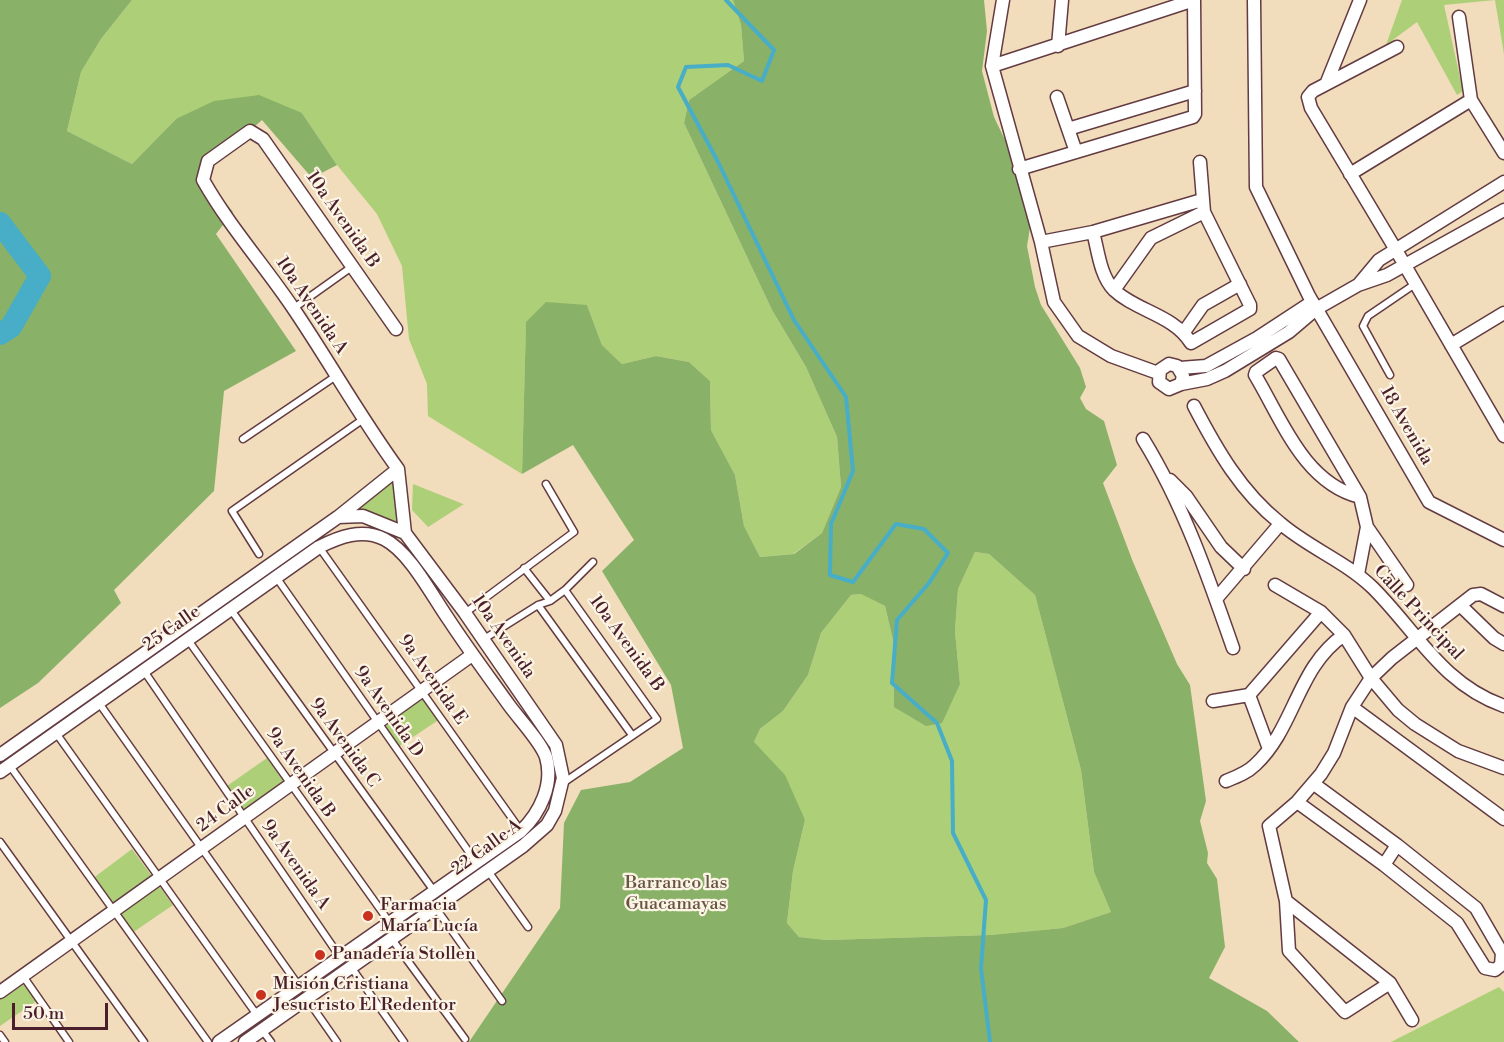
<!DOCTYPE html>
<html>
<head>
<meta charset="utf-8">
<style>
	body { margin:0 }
	#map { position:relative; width:1504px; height:1042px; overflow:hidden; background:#f1dcbb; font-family:"Libre Bodoni",serif }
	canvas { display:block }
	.scale { position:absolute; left:12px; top:1003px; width:96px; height:27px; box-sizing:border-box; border:3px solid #4a1f2b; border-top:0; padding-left:8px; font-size:18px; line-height:21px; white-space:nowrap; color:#4a1f2b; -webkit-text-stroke:4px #fcf5e5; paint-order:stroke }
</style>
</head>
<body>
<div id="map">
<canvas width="1504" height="1042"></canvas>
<div class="scale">50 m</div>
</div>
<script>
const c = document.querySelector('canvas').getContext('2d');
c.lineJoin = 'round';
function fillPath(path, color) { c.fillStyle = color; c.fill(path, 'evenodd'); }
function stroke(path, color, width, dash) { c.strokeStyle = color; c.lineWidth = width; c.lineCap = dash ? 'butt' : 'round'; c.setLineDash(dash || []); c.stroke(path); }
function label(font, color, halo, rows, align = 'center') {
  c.font = font + ' "Libre Bodoni",serif'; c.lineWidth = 4.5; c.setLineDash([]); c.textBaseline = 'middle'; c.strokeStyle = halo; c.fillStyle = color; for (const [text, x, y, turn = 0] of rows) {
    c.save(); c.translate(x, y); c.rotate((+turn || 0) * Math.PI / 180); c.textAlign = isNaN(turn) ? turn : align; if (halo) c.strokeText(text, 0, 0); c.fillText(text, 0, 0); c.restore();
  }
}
fillPath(new Path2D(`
	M 132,0 L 733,0 L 741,25 L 744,61 L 689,100 L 684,123 L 772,310 L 806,367 L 837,437 L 841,487 L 822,533 L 793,554 L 760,557 L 744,526 L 735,475 L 711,430 L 710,381 L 689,362 L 656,356 L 622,364 L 602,345 L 587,305 L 526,322 L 522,474 L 428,416 L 427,384 L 409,339 L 402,266 L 377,214 L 337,165 L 302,113 L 176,119 L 132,164 L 67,131 L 81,72 L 101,39 Z
	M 1402,0 L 1504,0 L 1504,54 L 1495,0 L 1444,5 L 1463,91 L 1457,95 L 1417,22 L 1386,45 Z
	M 396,478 L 398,526 L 353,512 Z
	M 413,484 L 463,504 L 464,504 L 428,527 L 412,510 Z
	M 975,552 L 989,554 L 1035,595 L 1081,770 L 1094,872 L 1111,912 L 1063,928 L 990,935 L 827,940 L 799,937 L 787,923 L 793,871 L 805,820 L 754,742 L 760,729 L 783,711 L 808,675 L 821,633 L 851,595 L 862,594 L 885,606 L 893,640 L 894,707 L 960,684 L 955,631 L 958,589 Z
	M 417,692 L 440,719 L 398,747 L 379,721 Z
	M 267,758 L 284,782 L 244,810 L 227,786 Z
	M 132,849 L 173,905 L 132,933 L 92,879 Z
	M 20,975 L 38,1000 L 0,1026 L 0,988 Z
	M 1499,987 L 1504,992 L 1504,1042 L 1391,1042 Z`), '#accf78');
fillPath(new Path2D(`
	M 0,0 L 132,0 L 101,39 L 81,72 L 67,131 L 132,164 L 176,119 L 214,101 L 259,95 L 302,113 L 337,165 L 312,178 L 262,120 L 202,173 L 233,212 L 216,234 L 296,351 L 224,391 L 214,491 L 114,590 L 121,603 L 38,683 L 0,708 Z
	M 733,0 L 984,0 L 987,31 L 982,71 L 994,117 L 1006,142 L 1021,191 L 1033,210 L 1027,246 L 1035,287 L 1041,305 L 1080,368 L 1086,387 L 1080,398 L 1086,409 L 1104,421 L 1117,465 L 1103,483 L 1133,562 L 1177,664 L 1190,685 L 1206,801 L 1200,821 L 1208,853 L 1207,863 L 1217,879 L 1225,947 L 1209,978 L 1267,1011 L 1299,1042 L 469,1042 L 560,908 L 564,823 L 581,790 L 630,782 L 683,748 L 671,685 L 602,571 L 634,540 L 573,445 L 522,474 L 526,322 L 546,302 L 587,305 L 602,345 L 622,364 L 656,356 L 689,362 L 710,381 L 711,430 L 735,475 L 744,526 L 760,557 L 794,554 L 822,533 L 841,487 L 837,437 L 806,367 L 772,310 L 684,123 L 689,100 L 744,61 L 741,25 ZM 975,552 L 989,554 L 1035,595 L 1081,770 L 1094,872 L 1111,912 L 1063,928 L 990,935 L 827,940 L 799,937 L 787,923 L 793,871 L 805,820 L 785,775 L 754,742 L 760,729 L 783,711 L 808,675 L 821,633 L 851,595 L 861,594 L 885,606 L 893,640 L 894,707 L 926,726 L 942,723 L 960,684 L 955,631 L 958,589 Z`), '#89b268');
stroke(new Path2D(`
	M 726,0 L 774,50 L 762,81 L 728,65 L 686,67 L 678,87 L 718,162 L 794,320 L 846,397 L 853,471 L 831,524 L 830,575 L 853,582 L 896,524 L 924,529 L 948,553 L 929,583 L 897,620 L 892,683 L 937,723 L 952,761 L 953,833 L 986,900 L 981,968 L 990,1042`), '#48adc7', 4);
stroke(new Path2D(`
	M 0,223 L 40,276 L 11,327 L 0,334`), '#48adc7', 22);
const lane = new Path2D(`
	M 294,308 L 353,266
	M 1390,375 L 1363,326 L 1368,316 L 1415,284
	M 243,439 L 336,376
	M 319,547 L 521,831
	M 259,554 L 232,511 L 362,420
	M 524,568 L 550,601
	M 276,577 L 476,862
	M 538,605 L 632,735
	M 231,610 L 434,891
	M 465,613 L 574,532 L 546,484
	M 484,639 L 538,605 L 550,601 L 565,590 L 593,562
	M 188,640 L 390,923
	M 144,671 L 340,957
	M 99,703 L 299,986
	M 56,733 L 257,1015
	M 10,766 L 208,1042
	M 563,783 L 657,719 L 565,590
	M 0,842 L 144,1042
	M 488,871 L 528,927
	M 435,907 L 502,1001
	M 391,938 L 465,1039
	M 351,967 L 404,1042
	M 23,976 L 69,1042
	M 307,999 L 337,1042
	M 262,1030 L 271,1042
	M 0,1035 L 5,1042`);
const street = new Path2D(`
	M 1003,0 L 992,66 L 1041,242 L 1054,302 L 1078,336 L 1111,356 L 1158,373
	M 1254,0 L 1256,187 L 1309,296 L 1429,502 L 1504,540
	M 1459,17 L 1471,100 L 1504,153
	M 1058,46 L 1062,0
	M 1397,47 L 1313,91 L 1308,97 L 1311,108 L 1396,250 L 1504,436
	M 992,66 L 1194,0
	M 1327,82 L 1360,0
	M 1057,97 L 1076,152
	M 1068,129 L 1195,91
	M 1019,169 L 1193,117 L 1195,114 L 1194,0
	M 1350,174 L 1471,100
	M 1093,232 C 1098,250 1100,276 1114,290 C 1136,311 1174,315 1191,343 L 1250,309 L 1250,305 L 1204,212 L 1200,162
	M 1041,242 L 1093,232 L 1202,200
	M 1359,284 L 1379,260 L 1504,182
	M 1114,290 L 1151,238 L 1204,212
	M 396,329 L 263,139 L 250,131 L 208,161 L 203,180 C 229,226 264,265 293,308 C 329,361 360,417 398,469
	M 1184,332 L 1203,305 L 1240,284
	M 1451,345 L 1504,313
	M 1180,368 L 1206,366 L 1257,338 L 1312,302
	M 1181,384 L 1183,376 L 1177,366 L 1169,364 L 1160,370 L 1159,382 L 1169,389 L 1181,384 L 1207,379 L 1225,371 L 1289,332 L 1316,309 L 1358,285 L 1387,275 L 1504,210
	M 1194,406 C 1217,450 1241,492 1280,523 C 1309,548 1345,561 1373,588 C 1417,632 1442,684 1504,706
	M 1143,439 C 1183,504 1208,576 1233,648
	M 398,469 L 405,533
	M 1170,480 L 1186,496 L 1221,547 L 1244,569
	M 1360,497 C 1304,483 1282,420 1255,375 L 1256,372 L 1276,358 L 1279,359 L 1360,497 L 1367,527 L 1407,585
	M 338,517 L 398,469
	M 1358,574 L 1367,527
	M 1275,585 L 1321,612 L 1344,635 L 1371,678 L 1398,710 L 1415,724 L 1458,751 L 1504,768
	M 1216,599 L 1280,524
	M 1460,605 L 1494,638 L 1504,644
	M 1249,695 L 1269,749
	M 1213,701 L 1249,695 L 1321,612
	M 1352,707 L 1504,819
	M 0,755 L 338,517 L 363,516 L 405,533 L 465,613 L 556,745 L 563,778 L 555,811 L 547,825 L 523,846 L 245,1042
	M 0,772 L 319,547 C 339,537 362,528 384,539 C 410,552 432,596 449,620 C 468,649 489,677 509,705 C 519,719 541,742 546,757 C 554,784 540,813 521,831 L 219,1042
	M 1226,781 C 1236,777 1247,773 1255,765 C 1295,728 1297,667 1344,635
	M 1297,802 L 1384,865 L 1457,923 L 1485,968 L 1495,970 L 1501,965 L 1502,953 L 1476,908 L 1397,845 L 1314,784
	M 1384,865 L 1397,845
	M 1286,901 L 1390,983 L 1412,1020
	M 1390,983 L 1345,1012 L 1289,951 L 1286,901 L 1269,826 L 1297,802 L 1321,774 L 1334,753 L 1352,707 L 1371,678 L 1392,658 L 1473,595 L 1481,594 L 1504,606
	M 0,992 L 472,655`);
stroke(lane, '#633b41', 9);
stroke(street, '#633b41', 15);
stroke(lane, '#fff', 6);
stroke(street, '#fff', 12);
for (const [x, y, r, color] of [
	[368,916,6,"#c8321e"],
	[320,955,6,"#c8321e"],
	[261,995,6,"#c8321e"]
]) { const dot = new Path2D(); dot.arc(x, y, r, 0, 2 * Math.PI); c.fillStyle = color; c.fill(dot); stroke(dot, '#fcf5e5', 2); }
label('18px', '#4a1f2b', '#fcf5e5', [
	["10a Avenida B",342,220,55],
	["10a Avenida A",311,306,56],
	["18 Avenida",1406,426,60],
	["Calle Principal",1418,613,47],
	["25 Calle",172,629,-35],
	["10a Avenida",503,637,55],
	["10a Avenida B",626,644,54],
	["9a Avenida E",432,680,55],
	["9a Avenida D",388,712,55],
	["9a Avenida C",344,743,54],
	["9a Avenida B",300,773,55],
	["24 Calle",226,809,-36],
	["22 Calle A",487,848,-36],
	["9a Avenida A",295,865,55]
]);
label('18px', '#675442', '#fcf5e5', [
	["Barranco las",676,884],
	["Guacamayas",676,905]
]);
label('18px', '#4a1f2b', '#fcf5e5', [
	["Farmacia",380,906],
	["María Lucía",380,927],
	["Panadería Stollen",332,955],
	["Misión Cristiana",273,985],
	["Jesucristo El Redentor",273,1006]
], 'left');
</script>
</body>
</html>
